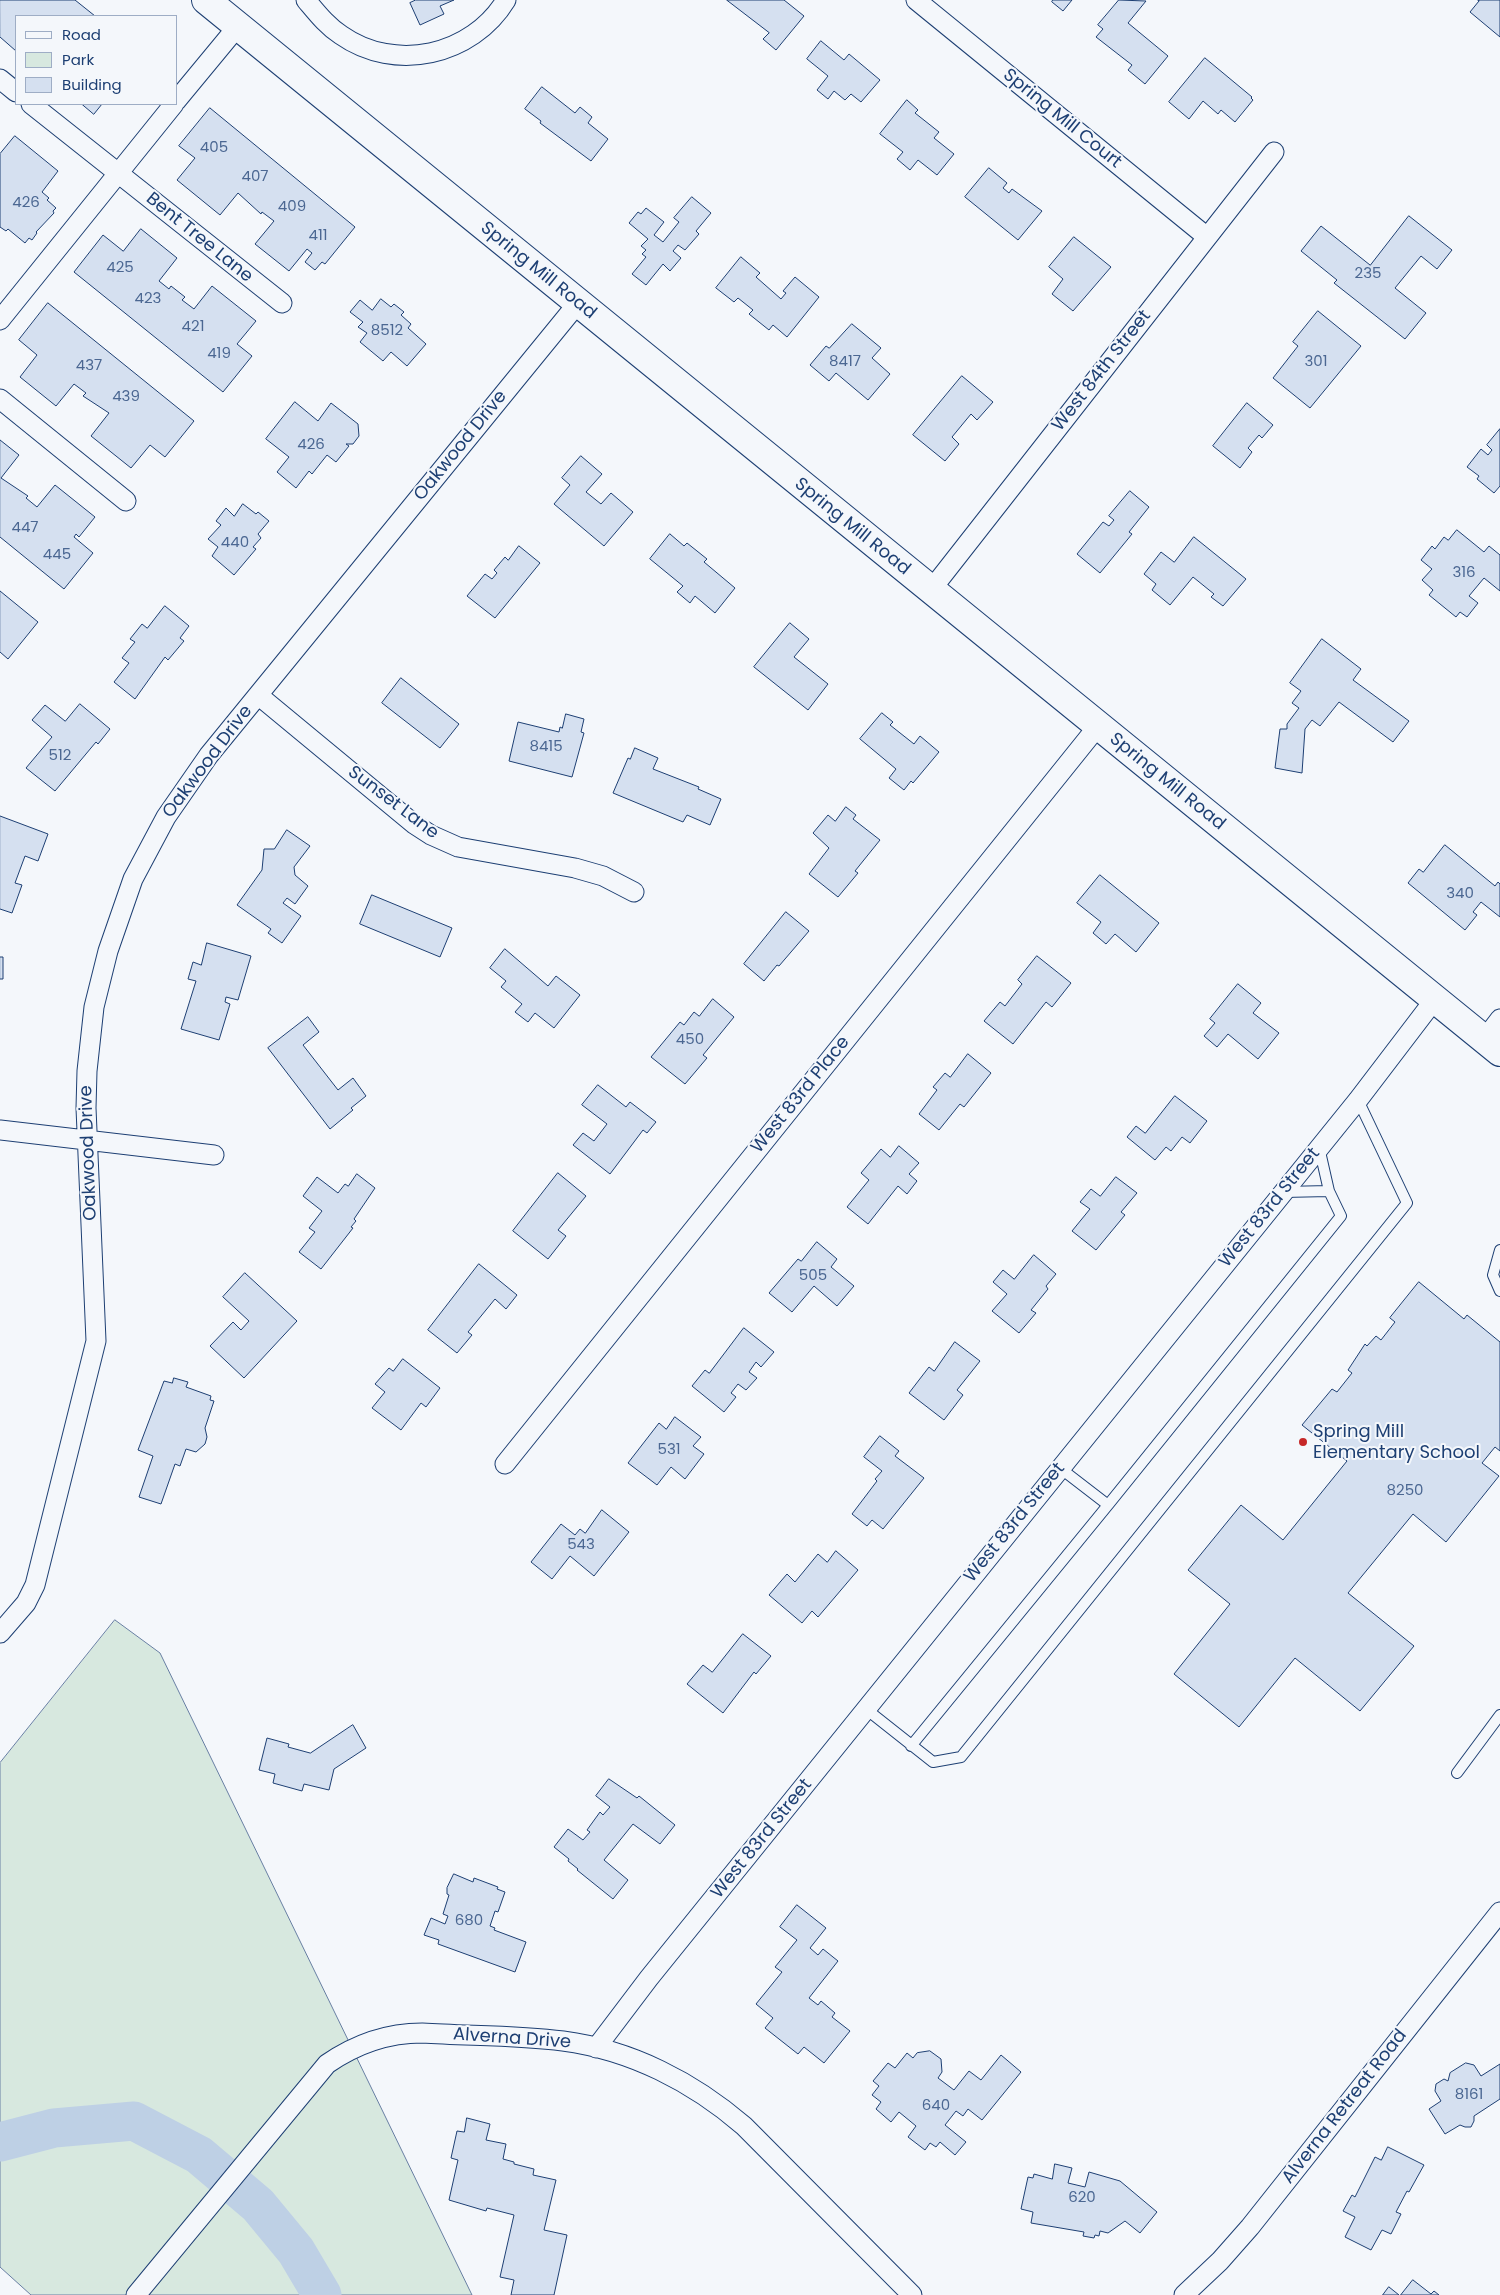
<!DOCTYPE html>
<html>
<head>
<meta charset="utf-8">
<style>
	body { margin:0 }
	#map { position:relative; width:1500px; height:2295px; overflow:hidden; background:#f4f7fb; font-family:Poppins,sans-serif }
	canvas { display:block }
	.legend { position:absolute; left:15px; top:15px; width:162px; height:90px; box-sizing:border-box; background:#f4f7fb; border:1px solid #9eadc5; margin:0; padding:6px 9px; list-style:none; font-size:15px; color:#1d3f73 }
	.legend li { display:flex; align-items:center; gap:10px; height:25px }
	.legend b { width:25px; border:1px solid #9eadc5 }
</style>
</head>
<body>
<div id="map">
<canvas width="1500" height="2295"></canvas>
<ul class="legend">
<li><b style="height:6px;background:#f4f7fb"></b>Road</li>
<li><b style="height:14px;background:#d7e8df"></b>Park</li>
<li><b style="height:14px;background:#d5e0f0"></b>Building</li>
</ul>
</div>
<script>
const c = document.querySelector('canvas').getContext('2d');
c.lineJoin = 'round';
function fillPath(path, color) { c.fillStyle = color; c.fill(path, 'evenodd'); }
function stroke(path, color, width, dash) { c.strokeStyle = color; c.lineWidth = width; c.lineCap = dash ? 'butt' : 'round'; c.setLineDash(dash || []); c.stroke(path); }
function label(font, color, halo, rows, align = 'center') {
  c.font = font + ' Poppins,sans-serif'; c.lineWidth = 4; c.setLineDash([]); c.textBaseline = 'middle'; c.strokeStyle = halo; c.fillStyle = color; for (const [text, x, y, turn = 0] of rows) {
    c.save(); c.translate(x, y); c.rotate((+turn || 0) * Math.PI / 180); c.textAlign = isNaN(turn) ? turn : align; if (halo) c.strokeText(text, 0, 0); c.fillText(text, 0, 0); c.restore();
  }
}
const green = new Path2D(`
	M 115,1620 L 160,1653 L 472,2295 L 31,2295 L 0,2267 L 0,1763 Z`);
fillPath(green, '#d7e8df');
stroke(green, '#687fa3', 1);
stroke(new Path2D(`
	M 0,2142 L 54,2128 L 134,2121 L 199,2155 L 258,2205 L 296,2251 L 322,2295`), '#bed0e5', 39);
const building = new Path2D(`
	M 0,0 L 75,0 L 95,16 L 16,16 L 16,51 L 0,37 Z
	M 416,0 L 454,0 L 440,6 L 444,14 L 420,25 L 410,3 Z
	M 727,0 L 784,0 L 804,16 L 776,50 L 763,39 L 769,33 Z
	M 1053,0 L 1072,0 L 1063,11 L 1052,2 Z
	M 1119,0 L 1146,1 L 1128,23 L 1168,56 L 1145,84 L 1128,70 L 1132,65 L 1096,37 L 1103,29 L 1098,25 Z
	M 1478,0 L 1500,0 L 1500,37 L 1470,12 L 1479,1 Z
	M 821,41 L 844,60 L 849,54 L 880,80 L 861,102 L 851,94 L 845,100 L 834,91 L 828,99 L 817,90 L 828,76 L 807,59 Z
	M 1205,58 L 1252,97 L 1251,98 L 1253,100 L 1235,122 L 1221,110 L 1218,114 L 1203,101 L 1189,119 L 1169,102 Z
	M 542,87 L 575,113 L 580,107 L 592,117 L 588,123 L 608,139 L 591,161 L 540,123 L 541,121 L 525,109 Z
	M 907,100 L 918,110 L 915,113 L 939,132 L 934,138 L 954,154 L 937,175 L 918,160 L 910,170 L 897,159 L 903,152 L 880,134 Z
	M 82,104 L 102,104 L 94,114 Z
	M 210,108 L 355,227 L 325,264 L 322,262 L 315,270 L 305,262 L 312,253 L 307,249 L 289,271 L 255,244 L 274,221 L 262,212 L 261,214 L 238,193 L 220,215 L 177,180 L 195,158 L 179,146 Z
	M 15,136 L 58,171 L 42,192 L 49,198 L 47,200 L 56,208 L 53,211 L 54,213 L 36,232 L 37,233 L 32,240 L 29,238 L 25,243 L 8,229 L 6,231 L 0,227 L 0,154 Z
	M 989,168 L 1007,183 L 1003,188 L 1009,193 L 1012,189 L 1042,211 L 1018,240 L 965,197 Z
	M 692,197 L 711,213 L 696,231 L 699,234 L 685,250 L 678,245 L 673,251 L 681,258 L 670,271 L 663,264 L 646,285 L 632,274 L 646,257 L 642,254 L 646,250 L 641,246 L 648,239 L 629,223 L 638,212 L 641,214 L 646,208 L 664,222 L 654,235 L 663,242 L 679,222 L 674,218 Z
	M 1409,216 L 1452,250 L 1437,269 L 1421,256 L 1395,288 L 1426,313 L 1405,339 L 1334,283 L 1337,280 L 1301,251 L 1321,226 L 1370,265 Z
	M 141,229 L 177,258 L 159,281 L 169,289 L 171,286 L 185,297 L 182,300 L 194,309 L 212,286 L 256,321 L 237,344 L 252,356 L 223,392 L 74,272 L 103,235 L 123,251 Z
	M 1074,237 L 1111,267 L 1073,311 L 1052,294 L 1063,279 L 1049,267 Z
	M 741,257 L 760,273 L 756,277 L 781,299 L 786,293 L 783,291 L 795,277 L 819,297 L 787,337 L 773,325 L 769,330 L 749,314 L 753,310 L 738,298 L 734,302 L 716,288 Z
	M 381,299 L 391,307 L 394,304 L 404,312 L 401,315 L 411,324 L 408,328 L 426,344 L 407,366 L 391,352 L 383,361 L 360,342 L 367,333 L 358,327 L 363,322 L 350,312 L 360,300 L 372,310 Z
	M 48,303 L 194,421 L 165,457 L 150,445 L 131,468 L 91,436 L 109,413 L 83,396 L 86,393 L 74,384 L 56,406 L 20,377 L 37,355 L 19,340 Z
	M 1318,311 L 1361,346 L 1310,408 L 1273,378 L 1298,346 L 1293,342 Z
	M 852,324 L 881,348 L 872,358 L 890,374 L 868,400 L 836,373 L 829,381 L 810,365 L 826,346 L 829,348 Z
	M 962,376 L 993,402 L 977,420 L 971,414 L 952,437 L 959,444 L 945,461 L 913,435 Z
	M 295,402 L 318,421 L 331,403 L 358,424 L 359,436 L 353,444 L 346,444 L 349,446 L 336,462 L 327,455 L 312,474 L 309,471 L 296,488 L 277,472 L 289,457 L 266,439 Z
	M 1247,403 L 1273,425 L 1262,438 L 1259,435 L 1248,448 L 1252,452 L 1240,468 L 1213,446 Z
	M 1500,429 L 1500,486 L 1494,493 L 1477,479 L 1479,476 L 1467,467 L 1481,449 L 1488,455 L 1492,450 L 1487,445 Z
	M 0,440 L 19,455 L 1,478 L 28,496 L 26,498 L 37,507 L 55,485 L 95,517 L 79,537 L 76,534 L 74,537 L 93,553 L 64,589 L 0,537 Z
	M 581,456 L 602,474 L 586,492 L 601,504 L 611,493 L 633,512 L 604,546 L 554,504 L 570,485 L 562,478 Z
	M 1130,491 L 1149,507 L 1129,532 L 1132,534 L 1100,573 L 1077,554 L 1103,522 L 1109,526 L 1114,520 L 1109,516 Z
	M 243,504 L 256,514 L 258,512 L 269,521 L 258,534 L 261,538 L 253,547 L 256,549 L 234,575 L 212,556 L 218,547 L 208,539 L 221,525 L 216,521 L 226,508 L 234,516 Z
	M 1457,530 L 1484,552 L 1489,546 L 1500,555 L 1500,591 L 1484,578 L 1469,596 L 1478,603 L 1467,617 L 1460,612 L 1456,617 L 1429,595 L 1433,590 L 1422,580 L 1432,569 L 1421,560 L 1432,546 L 1435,549 L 1444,537 L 1448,540 Z
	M 670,534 L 684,546 L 687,543 L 707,559 L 704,562 L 735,588 L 715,613 L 695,596 L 690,603 L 677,592 L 683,586 L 650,559 Z
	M 1194,537 L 1246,579 L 1223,606 L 1211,597 L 1214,594 L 1193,577 L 1170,605 L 1152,590 L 1156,584 L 1144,574 L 1161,552 L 1174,562 Z
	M 519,546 L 540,563 L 495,618 L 467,596 L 485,574 L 492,579 L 497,573 L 494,570 L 505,557 L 508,560 Z
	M 0,591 L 38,622 L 8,659 L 0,652 Z
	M 165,606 L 189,626 L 180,638 L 184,641 L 168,660 L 165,657 L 135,699 L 114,682 L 129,663 L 122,658 L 135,642 L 130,639 L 142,624 L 147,628 Z
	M 790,623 L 809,639 L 794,657 L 828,684 L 808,710 L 754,667 Z
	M 1322,639 L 1361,669 L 1353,680 L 1409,721 L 1393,742 L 1339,702 L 1320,726 L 1312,720 L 1305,729 L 1302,773 L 1275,768 L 1280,729 L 1287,729 L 1287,724 L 1299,708 L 1292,703 L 1301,691 L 1290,683 Z
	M 401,678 L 459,724 L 440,748 L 382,703 Z
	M 80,704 L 110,729 L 98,744 L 96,742 L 55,791 L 26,768 L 52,737 L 32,720 L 45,705 L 65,721 Z
	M 882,713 L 893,722 L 890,725 L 914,744 L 920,736 L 939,752 L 913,783 L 911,781 L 904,790 L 889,778 L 896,769 L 860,739 Z
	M 566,714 L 584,719 L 581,732 L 584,733 L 572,777 L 509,761 L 518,722 L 559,732 L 560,727 L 562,728 Z
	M 635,748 L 658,758 L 653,769 L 699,787 L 698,789 L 721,799 L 710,825 L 687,815 L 683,822 L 613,793 L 628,758 L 630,759 Z
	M 846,807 L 856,815 L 853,819 L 880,840 L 855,871 L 858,873 L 838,897 L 809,874 L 829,848 L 813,833 L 828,815 L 835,821 Z
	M 0,816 L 48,834 L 38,861 L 25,856 L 15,883 L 22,885 L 12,913 L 0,909 Z
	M 287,830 L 310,846 L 294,867 L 295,875 L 308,886 L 295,904 L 287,898 L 283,903 L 301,916 L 282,943 L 268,933 L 271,929 L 237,905 L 262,870 L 264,849 L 274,849 Z
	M 1445,845 L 1495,886 L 1498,882 L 1500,884 L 1500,917 L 1481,902 L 1473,912 L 1477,915 L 1465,930 L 1408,883 L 1419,869 L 1423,872 Z
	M 1100,875 L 1159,923 L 1136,952 L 1115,934 L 1106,944 L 1093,933 L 1101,922 L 1077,903 Z
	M 372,895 L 452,928 L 440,957 L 360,924 Z
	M 786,912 L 809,931 L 779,966 L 777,965 L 764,981 L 744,964 Z
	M 207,943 L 251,956 L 238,1000 L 226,997 L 225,1002 L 230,1004 L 219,1040 L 181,1029 L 196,981 L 188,979 L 193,962 L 201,965 Z
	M 505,949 L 548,986 L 556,976 L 580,995 L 554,1028 L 535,1013 L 528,1022 L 515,1012 L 522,1004 L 501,987 L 506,981 L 490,968 Z
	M 1037,956 L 1071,983 L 1052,1007 L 1046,1002 L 1013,1044 L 984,1021 L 1000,1002 L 1005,1006 L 1022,984 L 1018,980 Z
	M 0,957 L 3,957 L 3,979 L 0,979 Z
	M 1238,984 L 1261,1003 L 1253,1013 L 1279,1033 L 1258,1059 L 1228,1034 L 1217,1047 L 1204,1036 L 1215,1023 L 1210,1019 Z
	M 713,999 L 734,1017 L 703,1055 L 707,1058 L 685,1084 L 651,1057 L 680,1022 L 684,1025 L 694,1012 L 699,1016 Z
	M 308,1017 L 319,1032 L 303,1045 L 338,1090 L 353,1078 L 366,1096 L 351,1108 L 353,1110 L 330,1129 L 268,1048 Z
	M 968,1054 L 991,1073 L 964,1107 L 960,1104 L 939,1130 L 919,1114 L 937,1090 L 933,1087 L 945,1073 L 950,1077 Z
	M 598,1085 L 626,1107 L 630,1102 L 656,1122 L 647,1133 L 643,1130 L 610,1174 L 573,1145 L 583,1133 L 594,1141 L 607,1124 L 582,1105 Z
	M 1175,1096 L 1207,1121 L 1190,1143 L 1182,1137 L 1171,1151 L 1166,1147 L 1155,1160 L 1127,1137 L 1136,1126 L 1145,1133 Z
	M 899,1146 L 919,1163 L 909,1174 L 917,1181 L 907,1194 L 898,1186 L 868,1224 L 847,1207 L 869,1180 L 861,1173 L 881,1149 L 890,1157 Z
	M 558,1173 L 586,1196 L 558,1230 L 566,1236 L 548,1259 L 513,1231 Z
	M 357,1174 L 375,1188 L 354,1219 L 356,1221 L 351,1227 L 353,1228 L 321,1269 L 299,1252 L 315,1232 L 309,1228 L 322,1211 L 303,1196 L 317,1177 L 338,1193 L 345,1184 L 348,1186 Z
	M 1116,1177 L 1137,1193 L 1121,1212 L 1125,1215 L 1096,1250 L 1072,1231 L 1090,1209 L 1080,1202 L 1091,1189 L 1100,1196 Z
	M 817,1242 L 837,1259 L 831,1267 L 854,1286 L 837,1306 L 814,1286 L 792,1312 L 769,1293 L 798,1259 L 801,1261 Z
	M 1034,1255 L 1056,1274 L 1046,1286 L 1048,1289 L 1031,1310 L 1036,1313 L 1019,1333 L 992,1311 L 1007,1294 L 993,1282 L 1003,1270 L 1014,1279 Z
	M 479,1264 L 517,1295 L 506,1309 L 495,1299 L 468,1332 L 472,1335 L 457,1353 L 428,1330 Z
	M 245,1273 L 297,1321 L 244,1378 L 210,1346 L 233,1322 L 241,1330 L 249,1321 L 223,1297 Z
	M 1419,1282 L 1464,1319 L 1467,1315 L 1500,1342 L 1500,1451 L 1495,1447 L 1482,1463 L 1499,1476 L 1446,1542 L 1413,1514 L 1348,1593 L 1414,1646 L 1360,1711 L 1295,1658 L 1239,1727 L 1174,1674 L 1230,1604 L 1188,1570 L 1241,1505 L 1283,1540 L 1347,1461 L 1302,1425 L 1332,1389 L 1337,1392 L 1352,1373 L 1348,1370 L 1365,1344 L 1367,1346 L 1376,1336 L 1381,1340 L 1395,1322 L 1390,1318 Z
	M 744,1328 L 774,1352 L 761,1367 L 756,1362 L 749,1372 L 757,1378 L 746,1390 L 738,1384 L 731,1393 L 736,1397 L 724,1412 L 692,1386 L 705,1370 L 709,1373 Z
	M 955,1342 L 980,1361 L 957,1390 L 963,1395 L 944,1420 L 909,1393 L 929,1367 L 934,1371 Z
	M 403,1359 L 440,1388 L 426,1407 L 421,1403 L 401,1430 L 372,1408 L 385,1392 L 375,1384 L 389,1368 L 393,1371 Z
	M 174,1378 L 188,1382 L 186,1387 L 211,1396 L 210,1400 L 214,1401 L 205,1428 L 207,1437 L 205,1444 L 196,1452 L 186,1449 L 180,1466 L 175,1464 L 161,1504 L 139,1497 L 153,1456 L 138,1450 L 164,1381 L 172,1383 Z
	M 675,1417 L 701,1437 L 693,1446 L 704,1454 L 685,1479 L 671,1467 L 657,1485 L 628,1463 L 659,1423 L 666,1429 Z
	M 880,1436 L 899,1451 L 895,1456 L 924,1478 L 883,1529 L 872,1520 L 867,1526 L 852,1514 L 877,1481 L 875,1479 L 882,1471 L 864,1457 Z
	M 602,1510 L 629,1532 L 594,1576 L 570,1556 L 552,1579 L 531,1562 L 561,1524 L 575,1535 L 580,1529 L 585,1533 Z
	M 836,1551 L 858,1570 L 818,1617 L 812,1611 L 802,1623 L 769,1595 L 787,1574 L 795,1582 L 818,1554 L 827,1562 Z
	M 743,1634 L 771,1656 L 756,1674 L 754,1672 L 723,1713 L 687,1684 L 703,1665 L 712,1672 Z
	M 353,1725 L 366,1748 L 334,1769 L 329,1790 L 304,1784 L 302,1791 L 273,1783 L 275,1774 L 259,1770 L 267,1738 L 289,1744 L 288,1747 L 310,1753 Z
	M 609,1779 L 637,1798 L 639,1796 L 675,1825 L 660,1844 L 633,1824 L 604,1860 L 628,1880 L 613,1899 L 577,1870 L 578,1869 L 568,1861 L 569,1859 L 554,1847 L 568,1829 L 583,1840 L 590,1832 L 587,1830 L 600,1812 L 603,1815 L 610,1807 L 596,1796 Z
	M 454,1874 L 473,1882 L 474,1878 L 498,1887 L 497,1889 L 505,1892 L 498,1912 L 495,1911 L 490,1926 L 495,1928 L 494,1930 L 526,1942 L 515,1972 L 438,1944 L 439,1940 L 424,1935 L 431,1918 L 445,1924 L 448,1916 L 443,1914 L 449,1895 L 447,1894 L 447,1888 Z
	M 797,1905 L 826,1928 L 810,1948 L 818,1955 L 823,1949 L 838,1961 L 809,1998 L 818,2005 L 821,2001 L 835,2013 L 832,2017 L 850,2031 L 824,2063 L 804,2047 L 798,2054 L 765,2028 L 773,2018 L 756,2004 L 782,1972 L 775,1967 L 797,1940 L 780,1927 Z
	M 930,2051 L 941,2059 L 942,2072 L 938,2078 L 954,2090 L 969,2071 L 981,2080 L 1001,2055 L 1021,2072 L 982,2120 L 968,2109 L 963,2116 L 956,2111 L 945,2125 L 966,2142 L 955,2155 L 940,2142 L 936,2147 L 930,2143 L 925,2150 L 908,2137 L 916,2126 L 899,2112 L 891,2122 L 876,2109 L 881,2102 L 872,2095 L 879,2086 L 873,2081 L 888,2063 L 895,2068 L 907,2053 L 913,2058 L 917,2053 Z
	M 1466,2063 L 1474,2065 L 1481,2076 L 1500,2064 L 1500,2099 L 1474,2116 L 1474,2121 L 1471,2127 L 1465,2127 L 1460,2125 L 1445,2134 L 1429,2109 L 1441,2101 L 1435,2091 L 1436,2084 L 1444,2079 L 1448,2081 L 1450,2073 Z
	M 467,2118 L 490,2124 L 486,2140 L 506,2144 L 503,2159 L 514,2162 L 514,2164 L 534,2169 L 533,2175 L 556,2180 L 544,2230 L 567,2235 L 554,2295 L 511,2295 L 514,2280 L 500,2277 L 514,2215 L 487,2208 L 486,2211 L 449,2200 L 458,2160 L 451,2158 L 457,2131 L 464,2132 Z
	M 1388,2147 L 1424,2165 L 1409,2192 L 1407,2191 L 1396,2212 L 1401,2214 L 1391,2234 L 1382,2230 L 1371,2250 L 1345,2237 L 1355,2217 L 1343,2211 L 1352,2195 L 1355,2197 L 1375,2157 L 1381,2160 Z
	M 1055,2164 L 1072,2168 L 1068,2183 L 1085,2187 L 1089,2172 L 1120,2181 L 1157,2212 L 1140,2233 L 1125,2221 L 1108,2233 L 1100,2231 L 1099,2236 L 1095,2235 L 1094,2238 L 1083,2236 L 1084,2232 L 1031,2223 L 1033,2212 L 1021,2209 L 1028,2177 L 1033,2178 L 1034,2174 L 1052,2179 Z
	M 1413,2280 L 1431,2294 L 1434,2291 L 1439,2295 L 1401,2295 Z
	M 1389,2287 L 1399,2295 L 1383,2295 Z`);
fillPath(building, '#d5e0f0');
stroke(building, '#1d3f73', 1);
const lane = new Path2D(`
	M 1283,1192 L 1329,1191
	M 1500,1250 L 1493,1275 L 1500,1291
	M 1060,1468 L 1108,1505 L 1341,1216 L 1329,1191 L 1319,1147
	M 866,1709 L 933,1762 L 961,1757 L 1407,1203 L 1358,1100
	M 911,1746 L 1108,1505
	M 1457,1773 L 1500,1715`);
const street = new Path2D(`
	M 306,0 C 317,13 327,26 341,35 C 395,73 472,56 506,0
	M 916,0 L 1207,237
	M 0,79 L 16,92
	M 176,101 L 238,26
	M 31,104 L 282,303
	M 0,320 L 174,104
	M 0,399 L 126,501
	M 931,590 L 1274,152
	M 258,695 L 414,824 L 431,835 L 458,847 L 575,868 L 603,876 L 634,892
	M 1484,1040 L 1500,1019
	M 0,1130 L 214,1155
	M 505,1464 L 1098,726
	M 0,1633 L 26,1603 L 35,1585 L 96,1341 L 86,1108 L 87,1071 L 94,1007 L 108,951 L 133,879 L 166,817 L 209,755 L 578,303
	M 596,2048 L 649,1978 L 1358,1100 L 1435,999
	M 136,2295 L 327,2064 C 356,2044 386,2033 422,2033 C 469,2036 517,2035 563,2041 C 631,2050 693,2082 744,2126 L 912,2295
	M 1184,2295 L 1220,2261 L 1250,2227 L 1500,1912`);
const secondary = new Path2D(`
	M 206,0 L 1500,1052`);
stroke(lane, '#1d3f73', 12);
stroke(street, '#1d3f73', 21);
stroke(secondary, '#1d3f73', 30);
stroke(lane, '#f4f7fb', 10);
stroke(street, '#f4f7fb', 19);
stroke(secondary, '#f4f7fb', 28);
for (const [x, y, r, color] of [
	[1303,1442,5,"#c62828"]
]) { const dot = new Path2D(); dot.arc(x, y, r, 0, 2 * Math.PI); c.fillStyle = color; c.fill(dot); stroke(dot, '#f4f7fb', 2); }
label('15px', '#4b6792', null, [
	["405",214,148],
	["407",255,177],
	["426",26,203],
	["409",292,207],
	["411",318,236],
	["425",120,268],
	["235",1368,274],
	["423",148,299],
	["421",193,327],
	["8512",387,331],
	["419",219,354],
	["8417",845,362],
	["301",1316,362],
	["437",89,366],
	["439",126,397],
	["426",311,445],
	["447",25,528],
	["440",235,543],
	["445",57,555],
	["316",1464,573],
	["8415",546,747],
	["512",60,756],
	["340",1460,894],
	["450",690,1040],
	["505",813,1276],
	["531",669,1450],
	["8250",1405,1491],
	["543",581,1545],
	["680",469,1921],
	["8161",1469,2095],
	["640",936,2106],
	["620",1082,2198]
]);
label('18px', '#1d3f73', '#f4f7fb', [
	["Spring Mill Court",1062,119,39],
	["Bent Tree Lane",199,238,39],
	["Spring Mill Road",538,271,39],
	["West 84th Street",1102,371,-52],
	["Oakwood Drive",461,446,-51],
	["Spring Mill Road",852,527,39],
	["Oakwood Drive",208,762,-53],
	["Spring Mill Road",1167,782,39],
	["Sunset Lane",393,803,37],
	["West 83rd Place",801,1095,-51],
	["Oakwood Drive",89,1153,-92],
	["West 83rd Street",1270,1208,-51],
	["West 83rd Street",1015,1523,-51],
	["West 83rd Street",762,1839,-51],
	["Alverna Drive",512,2039,4],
	["Alverna Retreat Road",1345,2107,-52]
]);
label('18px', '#1d3f73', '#f4f7fb', [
	["Spring Mill",1313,1432],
	["Elementary School",1313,1453]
], 'left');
</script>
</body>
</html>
